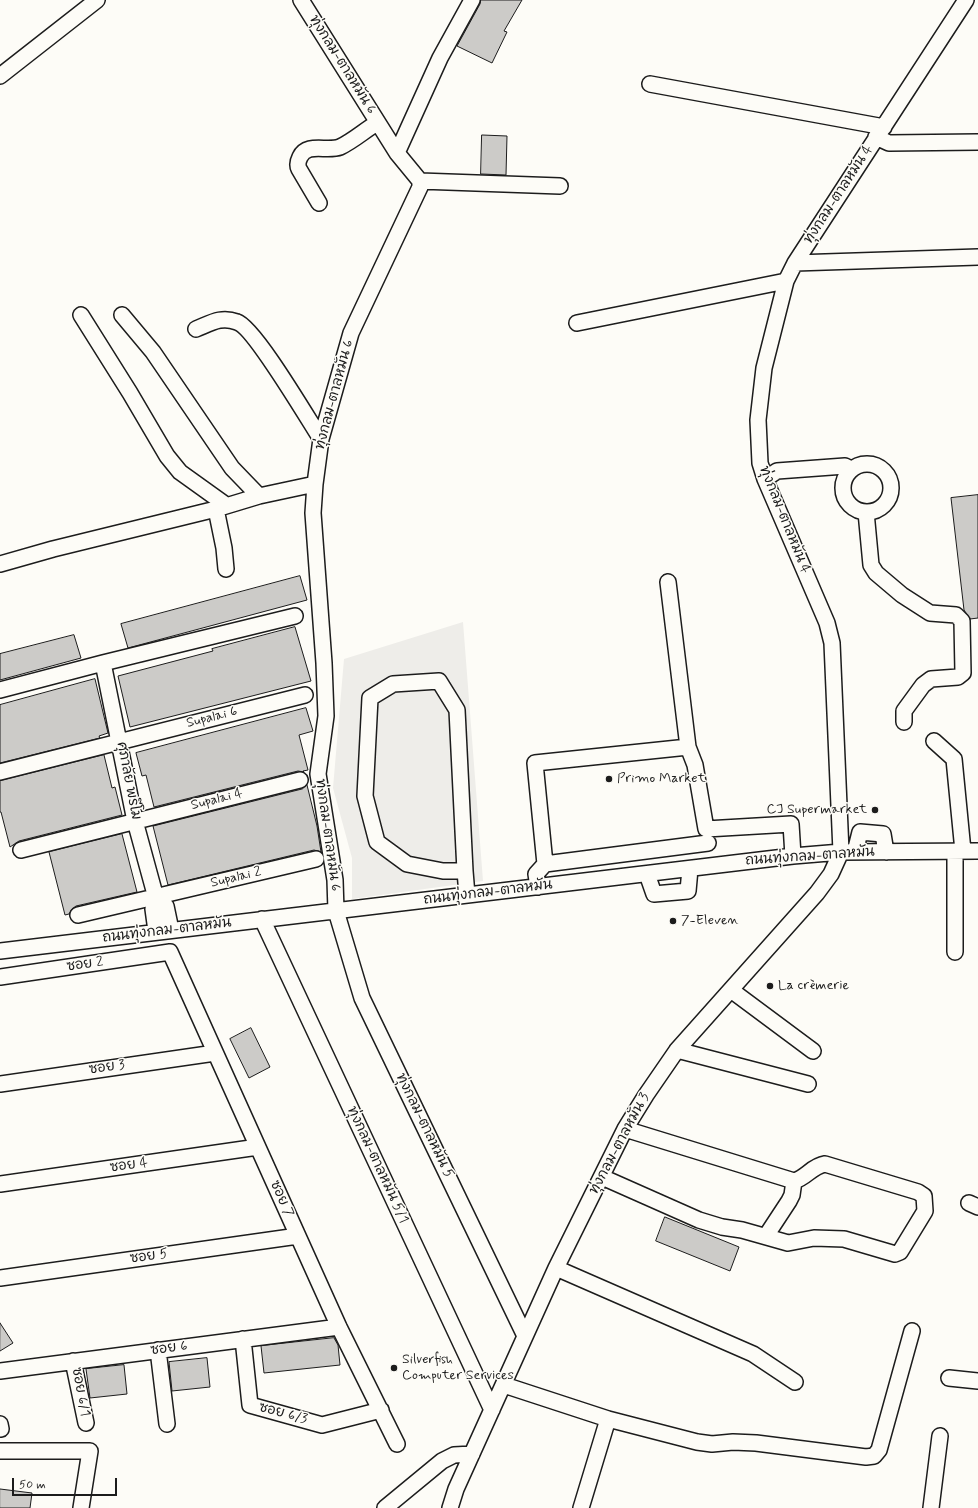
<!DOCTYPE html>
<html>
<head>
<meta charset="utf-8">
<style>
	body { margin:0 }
	#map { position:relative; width:978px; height:1508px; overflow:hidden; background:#fdfcf7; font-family:Mynerve,sans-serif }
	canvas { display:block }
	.scale { position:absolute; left:12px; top:1478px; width:105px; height:18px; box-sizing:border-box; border:2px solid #1c1c1c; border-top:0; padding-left:5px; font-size:12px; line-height:14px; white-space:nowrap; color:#1c1c1c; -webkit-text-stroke:3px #fdfcf7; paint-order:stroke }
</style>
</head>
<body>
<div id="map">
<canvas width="978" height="1508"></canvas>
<div class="scale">50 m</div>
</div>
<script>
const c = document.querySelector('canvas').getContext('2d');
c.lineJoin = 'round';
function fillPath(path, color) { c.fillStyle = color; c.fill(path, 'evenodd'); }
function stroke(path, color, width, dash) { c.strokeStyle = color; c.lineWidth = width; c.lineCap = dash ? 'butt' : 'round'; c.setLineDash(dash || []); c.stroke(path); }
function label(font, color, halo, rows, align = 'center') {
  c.font = font + ' Mynerve,"Playpen Sans Thai",sans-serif'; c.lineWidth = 3; c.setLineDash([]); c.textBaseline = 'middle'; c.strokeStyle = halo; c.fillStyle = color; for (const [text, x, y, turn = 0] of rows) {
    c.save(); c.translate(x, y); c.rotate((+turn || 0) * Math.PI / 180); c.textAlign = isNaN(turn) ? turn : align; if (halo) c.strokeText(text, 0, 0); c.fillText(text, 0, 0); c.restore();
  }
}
fillPath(new Path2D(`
	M 463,622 L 483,881 L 352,899 L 352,858 L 333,788 L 344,659 Z`), '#eeede9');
const building = new Path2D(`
	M 481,0 L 522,0 L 504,31 L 507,32 L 492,63 L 457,46 L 480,4 Z
	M 482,135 L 507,136 L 506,175 L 481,174 Z
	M 978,495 L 978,618 L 970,619 L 964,610 L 951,498 Z
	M 300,576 L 307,600 L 128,648 L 121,624 Z
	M 295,627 L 311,681 L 130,727 L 118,676 L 213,651 L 212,649 Z
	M 74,635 L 81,658 L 0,680 L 0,654 Z
	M 95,679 L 108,733 L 99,736 L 100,738 L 0,763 L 0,705 Z
	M 306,708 L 313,731 L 299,735 L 308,770 L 303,771 L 304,772 L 298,771 L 154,807 L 146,775 L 142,776 L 136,753 Z
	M 104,755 L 112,788 L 115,787 L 122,815 L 19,841 L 10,847 L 1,812 L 0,812 L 0,781 Z
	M 307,785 L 317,826 L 321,852 L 314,850 L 168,885 L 153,826 L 302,789 Z
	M 122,834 L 137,892 L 76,906 L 72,909 L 69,914 L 65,915 L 49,852 Z
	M 251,1028 L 270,1067 L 249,1078 L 230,1039 Z
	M 665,1217 L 739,1247 L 730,1271 L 656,1241 Z
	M 0,1323 L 13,1343 L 0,1351 Z
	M 334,1338 L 338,1345 L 340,1365 L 264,1373 L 261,1346 Z
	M 207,1358 L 210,1387 L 172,1391 L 169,1362 Z
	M 124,1365 L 127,1394 L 90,1398 L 86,1369 Z
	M 0,1489 L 32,1493 L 30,1508 L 0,1508 Z`);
fillPath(building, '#cccbc8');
stroke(building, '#1c1c1c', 1);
const minor = new Path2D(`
	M 301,0 L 397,153 L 420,181 L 420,187 L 351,333 L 321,439 L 315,484 L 313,513 L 324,663 L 326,716 L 318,774 L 335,880 L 336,911 L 362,998 L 525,1336
	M 0,76 L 97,0
	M 650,84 L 884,127
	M 876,137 L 889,143 L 978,142
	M 397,153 L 440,58 L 472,0
	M 420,181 L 560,186
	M 319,203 L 299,169 C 297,165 298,161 300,157 C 307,142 327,152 340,147 C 353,141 365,130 377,123
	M 795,263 L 978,257
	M 81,315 L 130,393 L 167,456 L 180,472 L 226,505
	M 122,315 L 153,352 L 232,468 L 259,496
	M 577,323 L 786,281
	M 196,329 C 211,323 221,316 237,322 C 254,327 308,419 321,439
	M843 488a24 24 0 1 1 48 0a24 24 0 1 1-48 0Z
	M 765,479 L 777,471 L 845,466 L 851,469
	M 216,509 L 224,548 L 226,569
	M 866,512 L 871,565 L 876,573 L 902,595 L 930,613 L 956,615 L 962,621 L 963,673 L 958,677 L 931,679 L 923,685 L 904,711 L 904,722
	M 0,564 L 53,549 L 216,509 L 259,496 L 315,484
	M 668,582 L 688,747
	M 103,663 L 135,821 L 156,898 L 166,906 L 171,930
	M 0,690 L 103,663 L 295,616
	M 934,741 L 954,759 L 963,851
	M 0,772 L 305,695
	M 21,850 L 300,780
	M 855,852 L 860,832 L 883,834 L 886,852
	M 545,864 L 708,843
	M 465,871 L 443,871 L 407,864 L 377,842 L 365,796 L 370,698 L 393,684 L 439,681 L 457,710 L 465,871 L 467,895
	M 647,874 L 654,894 L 688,891 L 690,869
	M 538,887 L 536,874 L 545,864 L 535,763 L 688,747 L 695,765 L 706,829 L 791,824 L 793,856
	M 78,915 L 316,859
	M 262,919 L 492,1410
	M 156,931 L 153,909 L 156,898
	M 0,951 L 793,856 L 841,852 L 978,851
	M 955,952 L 955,851
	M 0,977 L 170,952 L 339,1327 L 397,1444
	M 731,990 L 813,1051
	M 677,1050 L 808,1084
	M 0,1084 L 215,1053
	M 602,1177 L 699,1220 L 722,1227 L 742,1230 L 788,1243 L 814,1238 L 844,1239 L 895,1254 L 900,1252 L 925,1211 L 924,1196 L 918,1192 L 825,1164 C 812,1166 806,1178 794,1181 L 625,1129
	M 0,1184 L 258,1147
	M 969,1203 L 978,1207
	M 766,1236 L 789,1201 L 792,1195 L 794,1181
	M 556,1268 L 753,1354 L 795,1382
	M 0,1278 L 298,1236
	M 243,1339 L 250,1405 L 322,1425 L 381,1410
	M 158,1350 L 167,1424
	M 73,1361 L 86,1423
	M 0,1371 L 339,1327
	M 949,1378 L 978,1381
	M 504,1385 L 608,1419 L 697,1442 L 712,1444 L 733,1442 L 756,1443 L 866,1457 L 874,1456 L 879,1450 L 912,1331
	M 0,1424 L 1,1429
	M 0,1451 L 90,1451 L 81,1508
	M 385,1508 L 442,1461 L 454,1455 L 472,1454
	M 450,1508 L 456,1489 L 556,1268 L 625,1129 L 646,1095 L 677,1050 L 817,893 L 831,874 L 841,852 L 832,643 L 827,623 L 765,479 L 760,463 L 758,420 L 764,368 L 786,281 L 795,263 L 966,0
	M 581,1508 L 608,1419
	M 931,1508 L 940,1436`);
stroke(minor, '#1c1c1c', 18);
stroke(minor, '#fdfcf7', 15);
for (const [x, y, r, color] of [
	[609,779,4,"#1c1c1c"],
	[875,810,4,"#1c1c1c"],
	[673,921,4,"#1c1c1c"],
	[770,986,4,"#1c1c1c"],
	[394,1368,4,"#1c1c1c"]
]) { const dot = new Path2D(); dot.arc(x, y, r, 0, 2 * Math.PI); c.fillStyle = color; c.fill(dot); stroke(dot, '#fdfcf7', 1.5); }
label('14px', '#1c1c1c', '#fdfcf7', [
	["ทุ่งกลม-ตาลหมัน 6",342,65,58],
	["ทุ่งกลม-ตาลหมัน 4",839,195,-57],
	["ทุ่งกลม-ตาลหมัน 6",335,395,-75],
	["ทุ่งกลม-ตาลหมัน 4",784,520,68],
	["Supalai 6",212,718,-14],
	["ศุภาลัย พรีโม",128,781,79],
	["Supalai 4",217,800,-14],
	["ทุ่งกลม-ตาลหมัน 6",327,835,82],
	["ถนนทุ่งกลม-ตาลหมัน",810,857,-4],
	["Supalai 2",236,878,-13],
	["ถนนทุ่งกลม-ตาลหมัน",488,893,-7],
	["ถนนทุ่งกลม-ตาลหมัน",167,931,-7],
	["ซอย 2",85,965,-8],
	["ซอย 3",107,1068,-8],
	["ทุ่งกลม-ตาลหมัน 5",424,1126,64],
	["ทุ่งกลม-ตาลหมัน 3",620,1144,-62],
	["ทุ่งกลม-ตาลหมัน 5/1",377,1165,65],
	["ซอย 4",129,1166,-8],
	["ซอย 7",281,1199,66],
	["ซอย 5",149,1257,-8],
	["ซอย 6",169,1349,-7],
	["ซอย 6/1",80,1392,79],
	["ซอย 6/3",283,1414,15]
]);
label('14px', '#1c1c1c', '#fdfcf7', [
	["Primo Market",617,779],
	["CJ Supermarket",867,810,"right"],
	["7-Eleven",681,921],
	["La crèmerie",778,986],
	["Silverfish",402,1360],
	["Computer Services",402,1376]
], 'left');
</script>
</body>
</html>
